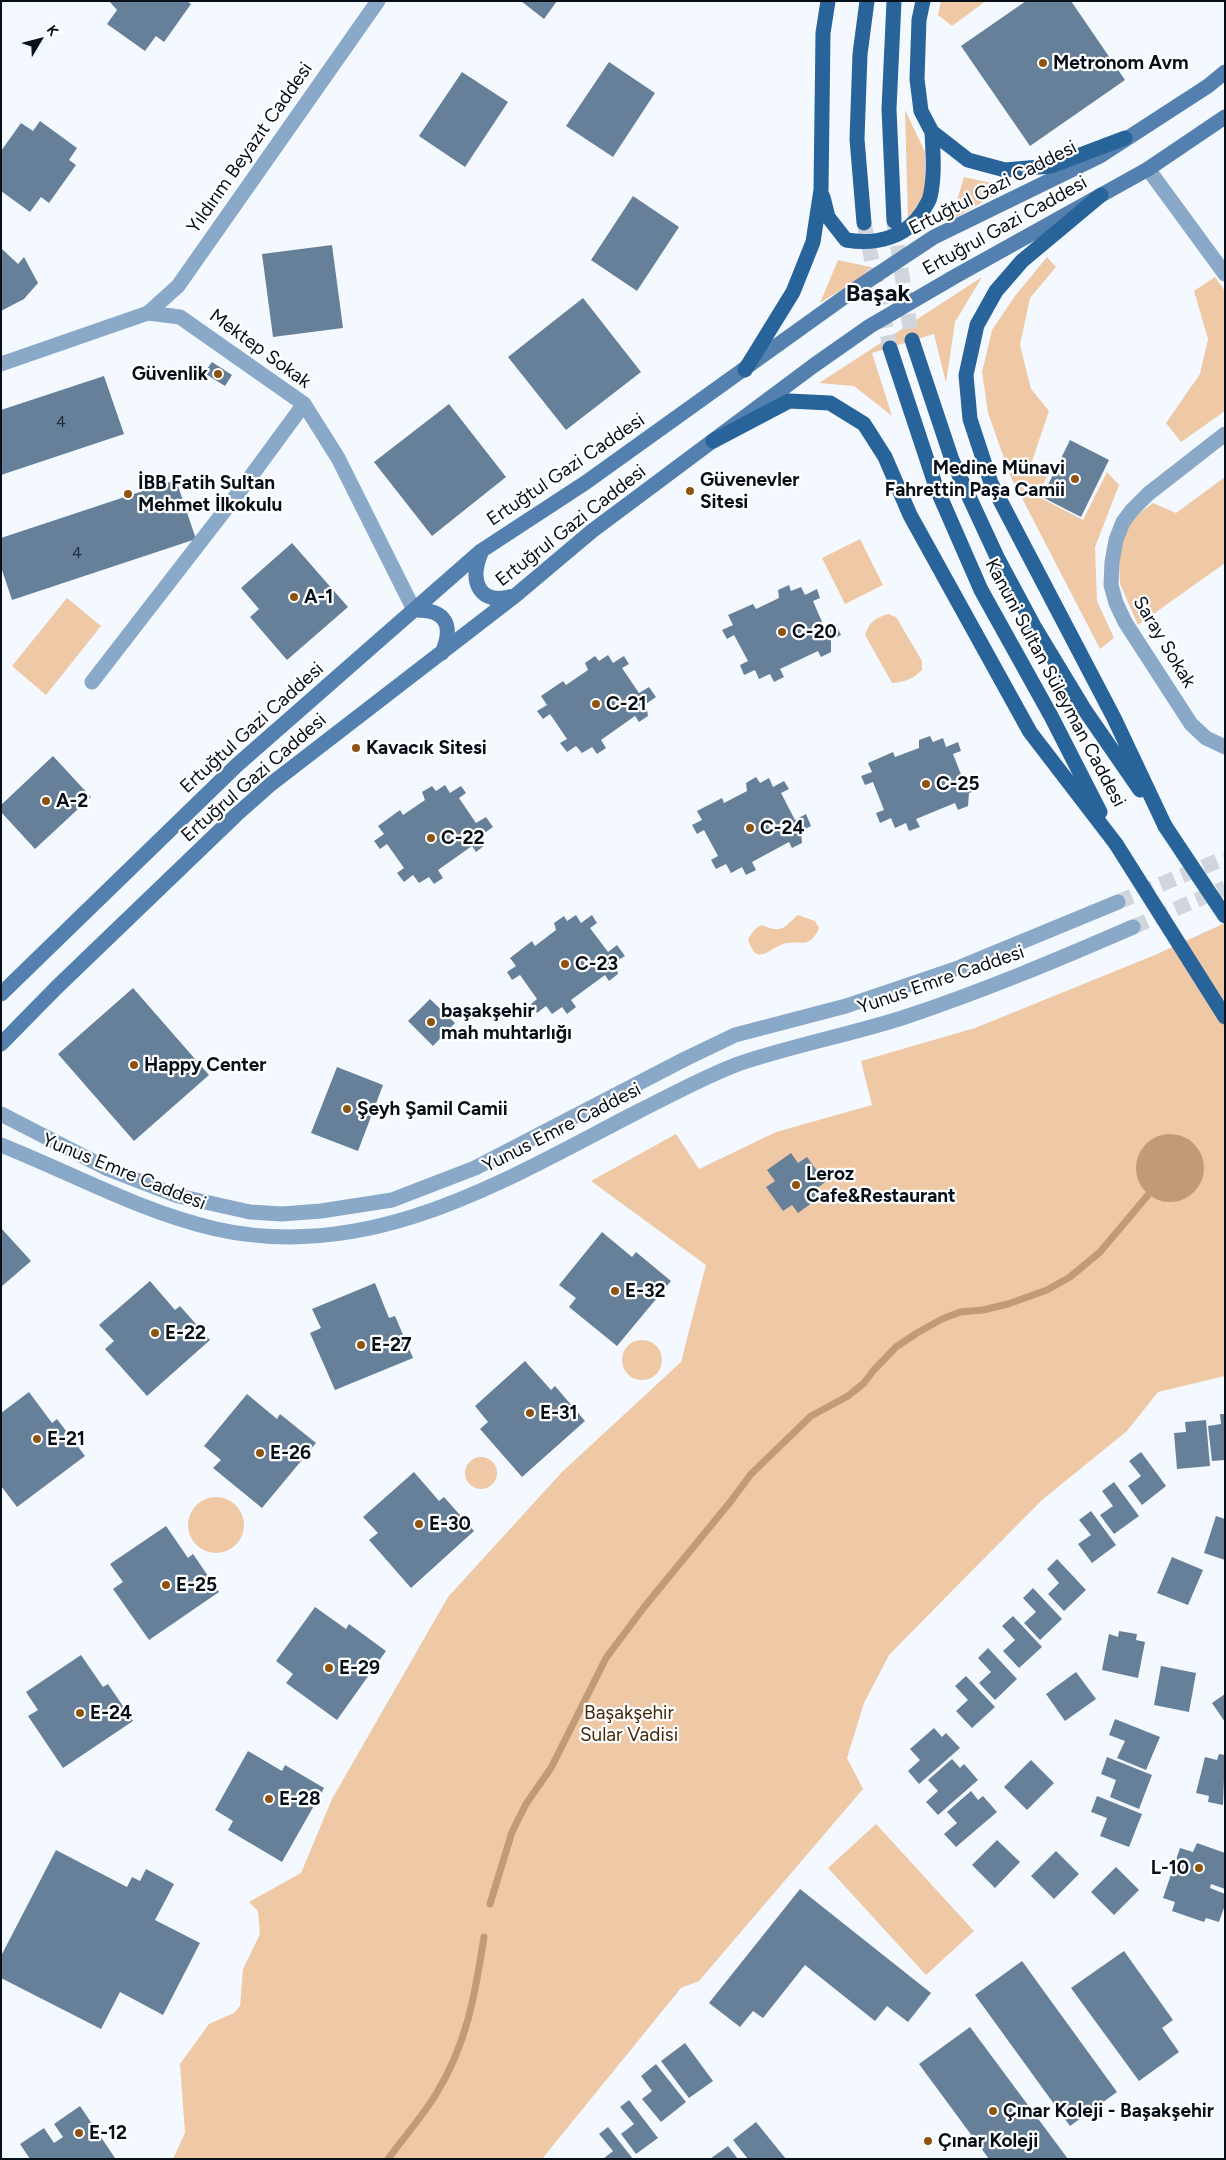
<!DOCTYPE html>
<html>
<head>
<meta charset="utf-8">
<style>
	body { margin:0 }
	#map { position:relative; width:1226px; height:2160px; overflow:hidden; background:#f3f9ff; font-family:Figtree,sans-serif }
	canvas { display:block }
	.frame { position:absolute; inset:0; border:2px solid #071019; pointer-events:none }
	.north { position:absolute; left:15px; top:15px; width:50px; height:50px; -webkit-text-stroke:4px #fff; paint-order:stroke; rotate:53deg; font-size:14px; font-weight:700; line-height:20px; text-align:center; color:#071019 }
	.north::after { content:''; display:block; margin:auto; width:18px; height:22px; background:#071019; clip-path:polygon(50% 0,100% 100%,50% 72%,0 100%) }
</style>
</head>
<body>
<div id="map">
<canvas width="1226" height="2160"></canvas>
<div class="frame"></div>
<div class="north">K</div>
</div>
<script>
const c = document.querySelector('canvas').getContext('2d');
c.lineJoin = 'round';
function fillPath(path, color) { c.fillStyle = color; c.fill(path, 'evenodd'); }
function stroke(path, color, width, dash) { c.strokeStyle = color; c.lineWidth = width; c.lineCap = dash ? 'butt' : 'round'; c.setLineDash(dash || []); c.stroke(path); }
function label(font, color, halo, rows, align = 'center') {
  c.font = font + ' Figtree,sans-serif'; c.lineWidth = 4.5; c.setLineDash([]); c.textBaseline = 'middle'; c.strokeStyle = halo; c.fillStyle = color; for (const [text, x, y, turn = 0] of rows) {
    c.save(); c.translate(x, y); c.rotate((+turn || 0) * Math.PI / 180); c.textAlign = isNaN(turn) ? turn : align; if (halo) c.strokeText(text, 0, 0); c.fillText(text, 0, 0); c.restore();
  }
}
fillPath(new Path2D(`
	M 941,1 L 986,1 L 952,26 L 938,15 Z
	M 905,110 L 925,152 L 925,193 L 908,220 Z
	M 964,177 L 1009,187 L 951,220 Z
	M 1047,257 L 1056,267 L 1030,298 L 1020,345 L 1031,389 L 1049,411 L 1031,464 L 1048,473 L 1039,497 L 1083,520 L 1107,472 L 1119,485 L 1095,547 L 1097,601 L 1114,638 L 1100,649 L 1010,475 L 988,413 L 982,372 L 992,330 L 1015,296 Z
	M 838,260 L 875,268 L 820,303 Z
	M 982,277 L 955,322 L 946,383 L 934,334 L 872,353 L 892,416 L 854,386 L 819,383 Z
	M 1215,277 L 1225,291 L 1225,411 L 1181,442 L 1166,423 L 1200,374 L 1208,339 L 1194,291 Z
	M 1225,477 L 1225,563 L 1138,625 L 1120,584 L 1119,557 L 1122,539 L 1134,517 L 1153,503 L 1176,513 Z
	M 860,539 L 883,585 L 845,604 L 822,558 Z
	M 67,598 L 101,626 L 46,695 L 12,666 Z
	M 888,614 L 896,617 L 922,661 L 922,670 C 913,679 905,682 892,683 L 865,635 C 869,622 875,618 888,614 Z
	M 798,915 L 815,921 L 819,928 C 809,951 801,939 783,944 C 770,948 756,968 748,939 C 764,915 763,931 779,929 C 785,929 792,919 798,915 Z
	M 1225,923 L 1225,1376 L 1158,1392 L 1127,1431 L 1042,1500 L 949,1594 L 889,1655 L 864,1703 L 847,1758 L 863,1789 L 699,1981 L 681,1988 L 542,2159 L 173,2159 L 185,2133 L 180,2064 L 209,2024 L 234,2013 L 240,2006 L 243,1969 L 260,1934 L 258,1911 L 249,1902 L 301,1873 L 332,1799 L 448,1597 L 562,1472 L 681,1362 L 706,1265 L 591,1181 L 676,1134 L 699,1169 L 776,1132 L 872,1105 L 861,1061 L 975,1028 L 1155,955 Z
	M622 1360a20 20 0 1 1 40 0a20 20 0 1 1-40 0Z
	M465 1473a16 16 0 1 1 32 0a16 16 0 1 1-32 0Z
	M188 1525a28 28 0 1 1 56 0a28 28 0 1 1-56 0Z
	M 876,1824 L 974,1931 L 926,1975 L 828,1868 Z`), '#efc8a6');
fillPath(new Path2D(`
	M1136 1168a34 34 0 1 1 68 0a34 34 0 1 1-68 0Z`), '#c19a77');
stroke(new Path2D(`
	M 490,1904 L 512,1832 L 526,1804 L 551,1768 L 606,1658 L 645,1606 L 731,1501 L 751,1474 L 811,1416 L 848,1396 L 864,1383 L 873,1371 L 896,1347 L 917,1333 L 942,1319 L 960,1312 L 983,1310 L 1008,1304 L 1047,1290 L 1070,1277 L 1100,1252 L 1148,1195
	M 388,2159 C 404,2137 422,2117 436,2094 C 467,2044 475,1995 484,1937`), '#c19a77', 7);
fillPath(new Path2D(`
	M 109,1 L 187,1 L 191,4 L 164,42 L 156,36 L 145,51 L 107,24 L 117,10 Z
	M 521,1 L 557,1 L 544,19 Z
	M 1026,1 L 1071,1 L 1125,80 L 1030,146 L 961,46 Z
	M 609,62 L 655,93 L 613,157 L 566,126 Z
	M 462,72 L 508,102 L 465,167 L 419,136 Z
	M 40,121 L 77,148 L 69,160 L 76,165 L 49,203 L 41,197 L 30,212 L 1,191 L 1,151 L 21,123 L 33,131 Z
	M 633,196 L 679,227 L 637,291 L 591,260 Z
	M 332,245 L 343,328 L 273,337 L 262,254 Z
	M 1,248 L 18,264 L 24,257 L 38,283 L 24,299 L 1,311 Z
	M 583,298 L 641,372 L 566,430 L 508,357 Z
	M 212,362 L 232,375 L 225,386 L 204,373 Z
	M 104,376 L 124,434 L 1,475 L 1,410 Z
	M 449,404 L 506,477 L 432,536 L 374,462 Z
	M 1070,440 L 1109,460 L 1081,517 L 1042,497 Z
	M 176,480 L 196,539 L 12,600 L 1,567 L 1,538 Z
	M 292,543 L 348,607 L 287,660 L 250,617 L 259,609 L 241,588 Z
	M 789,585 L 791,591 L 801,587 L 805,595 L 817,589 L 820,598 L 813,601 L 825,629 L 836,624 L 841,635 L 831,640 L 831,652 L 821,657 L 818,651 L 780,669 L 784,677 L 774,682 L 770,674 L 759,679 L 755,670 L 744,675 L 740,665 L 748,661 L 734,635 L 727,639 L 722,630 L 733,625 L 728,615 L 753,604 L 756,609 L 779,598 L 778,590 Z
	M 608,655 L 613,663 L 624,656 L 629,664 L 622,668 L 639,693 L 649,687 L 656,697 L 646,704 L 648,716 L 639,722 L 635,716 L 601,740 L 606,748 L 597,754 L 592,747 L 582,753 L 576,746 L 567,752 L 560,743 L 567,739 L 550,714 L 543,719 L 537,711 L 547,705 L 541,696 L 563,681 L 566,685 L 588,670 L 585,663 L 595,656 L 599,661 Z
	M 930,736 L 933,742 L 943,738 L 946,747 L 958,742 L 961,751 L 953,754 L 964,782 L 975,778 L 980,789 L 969,793 L 968,806 L 958,810 L 955,803 L 916,819 L 920,827 L 909,831 L 906,823 L 895,828 L 891,818 L 880,823 L 876,813 L 884,810 L 873,782 L 865,785 L 861,776 L 872,772 L 868,763 L 893,752 L 895,757 L 919,748 L 919,740 Z
	M 53,756 L 91,797 L 35,849 L 1,812 L 1,805 Z
	M 756,777 L 760,783 L 769,778 L 773,787 L 784,781 L 789,789 L 781,793 L 795,820 L 806,814 L 811,826 L 801,831 L 802,843 L 792,848 L 789,842 L 752,862 L 756,870 L 746,875 L 742,867 L 731,873 L 726,864 L 716,869 L 711,860 L 718,856 L 704,830 L 697,834 L 692,825 L 702,820 L 697,811 L 722,798 L 724,803 L 747,791 L 746,783 Z
	M 445,785 L 450,793 L 461,786 L 466,793 L 459,798 L 476,823 L 486,817 L 493,827 L 483,834 L 485,845 L 476,852 L 472,846 L 438,870 L 443,878 L 434,884 L 429,877 L 419,883 L 413,875 L 404,882 L 397,873 L 404,868 L 387,844 L 380,849 L 374,841 L 384,834 L 378,826 L 400,810 L 403,815 L 425,800 L 422,792 L 432,786 L 436,791 Z
	M 576,915 L 581,923 L 592,915 L 597,923 L 590,928 L 608,952 L 617,945 L 625,956 L 615,962 L 618,974 L 609,981 L 605,975 L 571,1000 L 576,1007 L 567,1014 L 562,1007 L 552,1014 L 546,1006 L 537,1013 L 531,1004 L 537,999 L 520,975 L 512,980 L 507,972 L 516,966 L 510,958 L 532,941 L 535,946 L 556,930 L 554,923 L 564,916 L 567,921 Z
	M 133,988 L 209,1075 L 134,1141 L 58,1054 Z
	M 430,999 L 455,1023 L 433,1046 L 408,1021 Z
	M 337,1067 L 383,1085 L 358,1151 L 311,1133 Z
	M 791,1153 L 798,1163 L 807,1157 L 825,1182 L 815,1190 L 820,1197 L 798,1213 L 792,1205 L 783,1211 L 766,1187 L 775,1181 L 767,1170 Z
	M 1,1228 L 31,1261 L 1,1287 Z
	M 602,1232 L 632,1257 L 636,1252 L 671,1281 L 617,1346 L 569,1307 L 576,1298 L 559,1285 Z
	M 150,1281 L 175,1310 L 180,1306 L 210,1340 L 147,1396 L 105,1349 L 114,1341 L 99,1325 Z
	M 375,1283 L 389,1318 L 395,1316 L 413,1358 L 335,1390 L 310,1333 L 321,1328 L 312,1309 Z
	M 525,1361 L 551,1390 L 555,1386 L 585,1421 L 522,1477 L 480,1429 L 488,1422 L 475,1406 Z
	M 29,1392 L 52,1423 L 57,1419 L 85,1456 L 17,1507 L 1,1486 L 1,1413 Z
	M 247,1394 L 277,1419 L 280,1414 L 316,1443 L 262,1508 L 213,1468 L 221,1460 L 204,1446 Z
	M 1220,1414 L 1225,1414 L 1225,1460 L 1212,1461 L 1208,1426 L 1221,1424 Z
	M 1206,1420 L 1210,1466 L 1177,1469 L 1174,1433 L 1186,1432 L 1185,1422 Z
	M 1141,1452 L 1166,1486 L 1142,1505 L 1128,1486 L 1141,1476 L 1129,1461 Z
	M 414,1472 L 439,1501 L 444,1497 L 474,1531 L 411,1588 L 369,1540 L 378,1533 L 363,1517 Z
	M 1114,1482 L 1139,1516 L 1114,1534 L 1100,1515 L 1113,1506 L 1102,1491 Z
	M 1091,1511 L 1116,1545 L 1092,1563 L 1078,1544 L 1091,1535 L 1079,1520 Z
	M 1216,1516 L 1225,1519 L 1225,1560 L 1204,1553 Z
	M 166,1526 L 188,1558 L 193,1554 L 219,1592 L 149,1640 L 113,1589 L 123,1582 L 110,1564 Z
	M 1172,1557 L 1203,1570 L 1188,1605 L 1157,1593 Z
	M 1057,1559 L 1086,1590 L 1064,1611 L 1048,1594 L 1059,1583 L 1047,1569 Z
	M 1033,1588 L 1062,1619 L 1040,1640 L 1024,1623 L 1036,1612 L 1023,1598 Z
	M 315,1607 L 346,1629 L 349,1624 L 386,1651 L 337,1720 L 286,1683 L 293,1674 L 276,1661 Z
	M 1013,1616 L 1042,1647 L 1019,1668 L 1003,1651 L 1015,1640 L 1002,1626 Z
	M 1119,1631 L 1137,1634 L 1136,1640 L 1145,1642 L 1138,1678 L 1102,1670 L 1109,1634 L 1118,1637 Z
	M 988,1648 L 1017,1679 L 995,1700 L 979,1683 L 991,1672 L 978,1658 Z
	M 81,1655 L 103,1687 L 108,1684 L 133,1721 L 63,1768 L 28,1716 L 38,1710 L 26,1692 Z
	M 1161,1666 L 1196,1673 L 1189,1712 L 1154,1705 Z
	M 1076,1672 L 1096,1699 L 1065,1721 L 1046,1694 Z
	M 966,1676 L 995,1707 L 972,1728 L 956,1711 L 968,1700 L 955,1686 Z
	M 1225,1694 L 1225,1722 L 1212,1703 Z
	M 1115,1719 L 1160,1737 L 1146,1770 L 1117,1758 L 1125,1741 L 1109,1735 Z
	M 934,1728 L 942,1737 L 946,1733 L 960,1748 L 919,1784 L 908,1771 L 920,1760 L 910,1749 Z
	M 248,1751 L 282,1771 L 285,1765 L 324,1788 L 282,1862 L 228,1830 L 233,1821 L 215,1810 Z
	M 1219,1754 L 1225,1755 L 1223,1805 L 1208,1802 L 1209,1796 L 1196,1793 L 1205,1757 L 1217,1760 Z
	M 1107,1757 L 1152,1775 L 1139,1809 L 1110,1797 L 1116,1780 L 1101,1774 Z
	M 952,1759 L 960,1768 L 964,1764 L 978,1780 L 938,1815 L 926,1802 L 938,1791 L 928,1780 Z
	M 1031,1760 L 1054,1783 L 1027,1810 L 1004,1787 Z
	M 971,1791 L 978,1800 L 983,1796 L 997,1812 L 956,1847 L 944,1834 L 957,1823 L 947,1812 Z
	M 1097,1796 L 1142,1814 L 1129,1847 L 1100,1836 L 1107,1818 L 1091,1812 Z
	M 997,1840 L 1020,1862 L 995,1888 L 972,1865 Z
	M 1197,1843 L 1225,1853 L 1225,1889 L 1211,1884 L 1210,1888 L 1225,1894 L 1225,1905 L 1219,1922 L 1206,1918 L 1204,1922 L 1172,1911 L 1175,1902 L 1163,1898 L 1180,1848 L 1193,1852 Z
	M 56,1850 L 127,1887 L 132,1877 L 140,1881 L 146,1869 L 174,1884 L 155,1920 L 200,1943 L 163,2015 L 120,1992 L 101,2029 L 1,1978 L 1,1956 Z
	M 1056,1851 L 1079,1874 L 1054,1899 L 1031,1876 Z
	M 1116,1867 L 1139,1890 L 1114,1915 L 1091,1892 Z
	M 800,1889 L 931,1993 L 908,2022 L 887,2006 L 875,2021 L 805,1965 L 763,2018 L 753,2011 L 740,2027 L 709,2003 Z
	M 1124,1951 L 1173,2020 L 1162,2028 L 1179,2052 L 1139,2081 L 1071,1988 Z
	M 1022,1961 L 1117,2092 L 1070,2126 L 975,1995 Z
	M 970,2027 L 1068,2159 L 989,2159 L 919,2064 Z
	M 685,2043 L 713,2081 L 689,2098 L 661,2061 Z
	M 656,2064 L 686,2102 L 661,2122 L 642,2099 L 652,2091 L 641,2076 Z
	M 629,2100 L 658,2138 L 636,2154 L 621,2134 L 634,2124 L 620,2107 Z
	M 80,2106 L 115,2158 L 30,2159 L 20,2144 L 44,2128 L 54,2143 L 63,2137 L 54,2124 Z
	M 756,2122 L 786,2159 L 748,2159 L 733,2140 Z
	M 608,2127 L 633,2159 L 603,2159 L 613,2151 L 599,2134 Z
	M 728,2146 L 738,2159 L 710,2159 Z`), '#67809a');
stroke(new Path2D(`
	M 1118,902 L 1225,858
	M 1133,927 L 1225,888`), '#d0d6dc', 15, [15, 8]);
stroke(new Path2D(`
	M 864,223 L 890,348
	M 894,223 L 912,340`), '#d0d6dc', 15, [15, 8]);
stroke(new Path2D(`
	M 1148,169 L 1225,274
	M 148,313 L 180,317 L 304,404 L 338,458 L 414,610
	M 1225,434 L 1148,494 L 1132,510 L 1123,522 L 1116,540 L 1112,562 L 1111,585 L 1116,603 L 1125,622 L 1191,724 L 1206,738 L 1225,747
	M 92,682 L 246,483 L 304,404`), '#8aa8c7', 15);
stroke(new Path2D(`
	M 1,364 L 148,313 L 178,286 L 378,1
	M 1,1114 L 108,1169 L 178,1196 L 250,1212 L 282,1214 L 321,1211 L 392,1200 L 475,1168 L 685,1059 L 735,1035 L 846,1006 L 958,968 L 1118,902
	M 1,1145 C 72,1173 141,1212 216,1229 C 372,1264 507,1179 639,1111 C 671,1095 704,1077 738,1064 C 791,1046 848,1035 902,1018 C 981,992 1057,960 1133,927`), '#8aa8c7', 15);
stroke(new Path2D(`
	M 481,553 C 469,582 479,606 514,596
	M 414,610 C 446,609 454,625 442,653
	M 1,994 L 237,765 L 481,551 L 585,483 L 857,288 L 934,237 L 1100,156 L 1208,86 L 1225,72
	M 1,1044 L 57,987 L 236,815 L 271,784 L 516,595 L 592,531 L 813,366 L 870,326 L 954,277 L 1148,169 L 1225,117`), '#5380ae', 15);
stroke(new Path2D(`
	M 894,1 L 889,109 L 894,221
	M 923,1 L 919,20 L 917,79 L 921,111 L 932,132 L 968,160 L 1005,170 L 1051,166 L 1125,138
	M 1101,195 L 1022,261 L 996,291 L 977,325 L 966,375 L 970,419 L 991,483 L 1114,718 L 1165,826
	M 823,197 L 828,217 L 846,240 C 876,245 906,238 923,211 C 925,206 929,202 930,197 C 935,176 933,153 932,132
	M 864,223 L 857,139 L 860,54 L 867,1
	M 912,340 L 952,460 L 997,557 L 1035,628 L 1084,709 L 1140,790
	M 890,348 L 936,487 L 981,590 L 1051,716 L 1100,812
	M 745,370 L 793,292 L 813,242 L 821,190 L 823,33 L 828,1
	M 713,441 L 789,401 L 830,403 L 864,424 L 885,457 L 910,515 L 1030,732 L 1116,844`), '#28639a', 15);
stroke(new Path2D(`
	M 1165,826 L 1225,916
	M 1116,844 L 1225,1017`), '#28639a', 15);
for (const [x, y, r, color] of [
	[1043,63,5,"#8d530f"],
	[218,374,5,"#8d530f"],
	[1075,479,5,"#8d530f"],
	[690,491,5,"#8d530f"],
	[128,494,5,"#8d530f"],
	[294,597,5,"#8d530f"],
	[782,632,5,"#8d530f"],
	[596,704,5,"#8d530f"],
	[356,748,5,"#8d530f"],
	[926,784,5,"#8d530f"],
	[46,801,5,"#8d530f"],
	[750,828,5,"#8d530f"],
	[431,838,5,"#8d530f"],
	[565,964,5,"#8d530f"],
	[431,1022,5,"#8d530f"],
	[134,1065,5,"#8d530f"],
	[347,1109,5,"#8d530f"],
	[796,1185,5,"#8d530f"],
	[615,1291,5,"#8d530f"],
	[155,1333,5,"#8d530f"],
	[361,1345,5,"#8d530f"],
	[530,1413,5,"#8d530f"],
	[37,1439,5,"#8d530f"],
	[260,1453,5,"#8d530f"],
	[419,1524,5,"#8d530f"],
	[166,1585,5,"#8d530f"],
	[329,1668,5,"#8d530f"],
	[80,1713,5,"#8d530f"],
	[269,1799,5,"#8d530f"],
	[1199,1868,5,"#8d530f"],
	[993,2111,5,"#8d530f"],
	[79,2133,5,"#8d530f"],
	[928,2141,5,"#8d530f"]
]) { const dot = new Path2D(); dot.arc(x, y, r, 0, 2 * Math.PI); c.fillStyle = color; c.fill(dot); stroke(dot, '#fff', 2); }
label('16px', '#1f2c39', null, [
	["4",61,422],
	["4",77,553]
]);
label('bold 19px', '#071019', '#fff', [
	["Metronom Avm",1053,63],
	["Güvenlik",208,374,"right"],
	["Medine Münavi",1065,468,"right"],
	["Fahrettin Paşa Camii",1065,490,"right"],
	["Güvenevler",700,480],
	["Sitesi",700,502],
	["İBB Fatih Sultan",138,483],
	["Mehmet İlkokulu",138,505],
	["A-1",304,597],
	["C-20",792,632],
	["C-21",606,704],
	["Kavacık Sitesi",366,748],
	["C-25",936,784],
	["A-2",56,801],
	["C-24",760,828],
	["C-22",441,838],
	["C-23",575,964],
	["başakşehir",441,1011],
	["mah muhtarlığı",441,1033],
	["Happy Center",144,1065],
	["Şeyh Şamil Camii",357,1109],
	["Leroz",806,1174],
	["Cafe&Restaurant",806,1196],
	["E-32",625,1291],
	["E-22",165,1333],
	["E-27",371,1345],
	["E-31",540,1413],
	["E-21",47,1439],
	["E-26",270,1453],
	["E-30",429,1524],
	["E-25",176,1585],
	["E-29",339,1668],
	["E-24",90,1713],
	["E-28",279,1799],
	["L-10",1189,1868,"right"],
	["Çınar Koleji - Başakşehir",1003,2111],
	["E-12",89,2133],
	["Çınar Koleji",938,2141]
], 'left');
label('19px', '#071019', '#fff', [
	["Yıldırım Beyazıt Caddesi",250,148,-55],
	["Ertuğtul Gazi Caddesi",993,188,-27],
	["Ertuğrul Gazi Caddesi",1005,226,-29],
	["Mektep Sokak",260,349,36],
	["Ertuğtul Gazi Caddesi",566,470,-34],
	["Ertuğrul Gazi Caddesi",571,526,-38],
	["Saray Sokak",1164,642,59],
	["Kanuni Sultan Süleyman Caddesi",1055,683,62],
	["Ertuğtul Gazi Caddesi",252,728,-42],
	["Ertuğrul Gazi Caddesi",254,778,-41],
	["Yunus Emre Caddesi",941,980,-19],
	["Yunus Emre Caddesi",562,1128,-27],
	["Yunus Emre Caddesi",124,1172,22]
]);
label('19px', '#43280b', '#fff', [
	["Başakşehir",629,1713],
	["Sular Vadisi",629,1735]
]);
label('bold 24px', '#071019', '#fff', [
	["Başak",878,294]
]);
</script>
</body>
</html>
